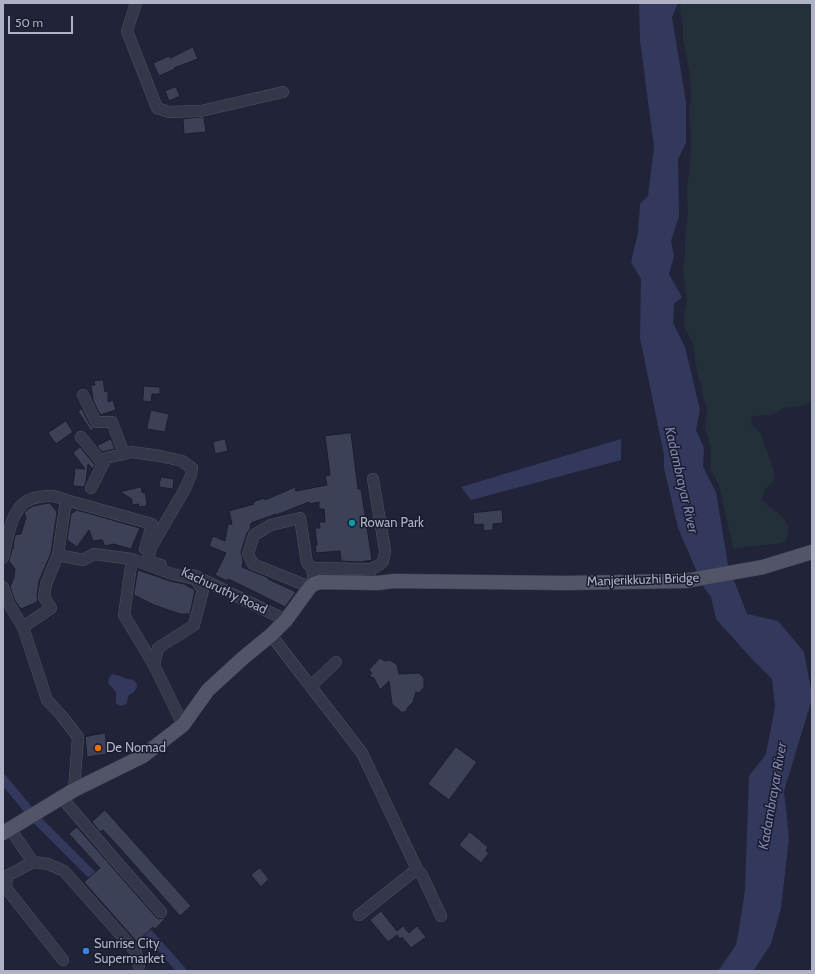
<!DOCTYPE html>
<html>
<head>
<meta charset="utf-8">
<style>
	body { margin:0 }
	#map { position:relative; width:815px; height:974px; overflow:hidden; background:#212438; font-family:Cabin,sans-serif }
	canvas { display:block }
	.frame { position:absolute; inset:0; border:4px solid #afb1c5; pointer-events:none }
	.scale { position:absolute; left:8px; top:16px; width:65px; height:18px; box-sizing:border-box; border:2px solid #afb1c5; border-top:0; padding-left:5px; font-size:12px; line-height:14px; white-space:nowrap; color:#afb1c5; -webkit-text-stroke:3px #1a1c2d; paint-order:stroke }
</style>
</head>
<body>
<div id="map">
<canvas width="815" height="974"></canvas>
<div class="frame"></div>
<div class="scale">50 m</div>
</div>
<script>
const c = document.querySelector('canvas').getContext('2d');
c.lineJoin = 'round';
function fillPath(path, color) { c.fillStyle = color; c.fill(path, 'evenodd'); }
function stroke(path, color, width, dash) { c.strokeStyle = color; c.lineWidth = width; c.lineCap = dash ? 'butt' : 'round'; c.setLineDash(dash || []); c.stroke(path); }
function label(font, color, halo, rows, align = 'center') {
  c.font = font + ' Cabin,sans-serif'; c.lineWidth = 3; c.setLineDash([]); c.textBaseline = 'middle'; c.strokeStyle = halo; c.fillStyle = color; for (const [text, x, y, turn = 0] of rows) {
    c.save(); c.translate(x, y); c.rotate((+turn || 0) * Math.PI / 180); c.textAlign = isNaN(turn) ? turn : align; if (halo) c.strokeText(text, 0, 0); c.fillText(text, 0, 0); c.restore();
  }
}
fillPath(new Path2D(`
	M 681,3 L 812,3 L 812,402 L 800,406 L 783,408 L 776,413 L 769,415 L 752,416 L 751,424 L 760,432 L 775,474 L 773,481 L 765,489 L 762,499 C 774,515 797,517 785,542 C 774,545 764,545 752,546 C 745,546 740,549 733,548 L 719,485 L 711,470 L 710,464 L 711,449 L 705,427 L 707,408 L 702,393 L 702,386 L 699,381 L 695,361 L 694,347 L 685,328 L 684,314 L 687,300 L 683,271 L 685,259 L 685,236 L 688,215 L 687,188 L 690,166 L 691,135 L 689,111 L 691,100 L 690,74 L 683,40 L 683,26 L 680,10 Z`), '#233039');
fillPath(new Path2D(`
	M 639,3 L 678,3 L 672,17 L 686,102 L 686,143 L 678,159 L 679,216 L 671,241 L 674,256 L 669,274 L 682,297 L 674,304 L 673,323 L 685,347 L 700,410 L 696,430 L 704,448 L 703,467 L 716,492 L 728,565 L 747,614 L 778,621 L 804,652 L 812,695 L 812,699 L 784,791 L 789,838 L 781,908 L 771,944 L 753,971 L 718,971 L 736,945 L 739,929 L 745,890 L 749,776 L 766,754 L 775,707 L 772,679 L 751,658 L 716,619 L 711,597 L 703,586 L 678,528 L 664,468 L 664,455 L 640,338 L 641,279 L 631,262 L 638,233 L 640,204 L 648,196 L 654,147 L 640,40 Z
	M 621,439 L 621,460 L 471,500 L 461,487 Z
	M 112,674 C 120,675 125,679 133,680 L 137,684 C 137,690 133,693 128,696 L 127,703 C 123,706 120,707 116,703 L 116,692 L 108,683 L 109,678 Z`), '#33385d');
stroke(new Path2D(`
	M 3,779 L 36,819 L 100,883
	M 140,924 L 182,971`), '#33385d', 9);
const building = new Path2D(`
	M 193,47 L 198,59 L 174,68 L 175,69 L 159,76 L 153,63 L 169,56 L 170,58 Z
	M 176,87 L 180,96 L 169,101 L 165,91 Z
	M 204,117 L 206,132 L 184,134 L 183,119 Z
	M 103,380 L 105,392 L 108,391 L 108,402 L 113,400 L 116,410 L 100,415 L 93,400 L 91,385 L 95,385 L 94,381 Z
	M 144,386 L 160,387 L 160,394 L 152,394 L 151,402 L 143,401 Z
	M 82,409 L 90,425 L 94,429 L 91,431 L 78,411 Z
	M 151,410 L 169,414 L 165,432 L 147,429 Z
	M 66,421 L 73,432 L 56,444 L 48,433 Z
	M 351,433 L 358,489 L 361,489 L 372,560 L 360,562 L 341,561 L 340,551 L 316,553 L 315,545 L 317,545 L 315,528 L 320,528 L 319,522 L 325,522 L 324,509 L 319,509 L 319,502 L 309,504 L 309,502 L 276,515 L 276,514 L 251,523 L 250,529 L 247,533 L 241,552 L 243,561 L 242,567 L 269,578 L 268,579 L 296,592 L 285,607 L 243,586 L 228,579 L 227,581 L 215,575 L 226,553 L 209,546 L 213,536 L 225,541 L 228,524 L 232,524 L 229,511 L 254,504 L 253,502 L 264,498 L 265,500 L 295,487 L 296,491 L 327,485 L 325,476 L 330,475 L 325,436 Z
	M 111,439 L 115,449 L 102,452 L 97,446 Z
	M 225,439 L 228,451 L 215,454 L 213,442 Z
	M 80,447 L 95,465 L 93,469 L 88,464 L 86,482 L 84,487 L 73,486 L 75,468 L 85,469 L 73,453 Z
	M 161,477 L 174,479 L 173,489 L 159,487 Z
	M 141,487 L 142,492 L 144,493 L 145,489 L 147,506 L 138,507 L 139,504 L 132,505 L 132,499 L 120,492 Z
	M 50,503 L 57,512 L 51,553 L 39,581 L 37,596 L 38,600 L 35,603 L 21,609 L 15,601 L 10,587 L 14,577 L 15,569 L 9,561 L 12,549 L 14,548 L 13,546 L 15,535 L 21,534 L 26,517 L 24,513 L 27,510 L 33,506 Z
	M 77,510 L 140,528 L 131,549 L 113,544 L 105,546 L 102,540 L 93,541 L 89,530 L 77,547 L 67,540 L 71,514 Z
	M 502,510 L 503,523 L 493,524 L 493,530 L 484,531 L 483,524 L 474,525 L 473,513 Z
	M 138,570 L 170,581 L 184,584 L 195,590 L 190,614 L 180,614 L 154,605 L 134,595 Z
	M 380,658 L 385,661 L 390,660 L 397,665 L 399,674 L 419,673 L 424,678 L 424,687 L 419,693 L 416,692 L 413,702 L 408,707 L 406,712 L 401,712 L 392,704 L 389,681 L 380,690 L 374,678 L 369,676 L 372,673 L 369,670 Z
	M 105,733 L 108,754 L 87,757 L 85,737 Z
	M 456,747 L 477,762 L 449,800 L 428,784 Z
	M 105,810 L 191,906 L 180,916 L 118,846 L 103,830 L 100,832 L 92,822 Z
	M 77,827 L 156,917 L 159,919 L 164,918 L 165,919 L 155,929 L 153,927 L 137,942 L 84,882 L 100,868 L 69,834 Z
	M 470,832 L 488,847 L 486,851 L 489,853 L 481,863 L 459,845 Z
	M 260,868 L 269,879 L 261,887 L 251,875 Z
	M 381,911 L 397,931 L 403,926 L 409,933 L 417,926 L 426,937 L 411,948 L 402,937 L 400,939 L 397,935 L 388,942 L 370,920 Z`);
fillPath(building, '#3d4158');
stroke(building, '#1c1e2f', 1);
const minor = new Path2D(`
	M 136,3 L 127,31 L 157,108 L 169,112 L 201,111 L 283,92
	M 83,395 L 96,422 L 112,422 L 124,454
	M 81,437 L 103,464
	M 91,488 L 106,458 L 132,452 L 160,456 L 182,461 L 192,468 L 191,475 L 185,489 L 150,549 L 149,558 L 154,563 L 161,565
	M 58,555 L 66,500
	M 3,558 C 8,536 11,500 39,497 C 52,495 55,496 66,500 L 152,524 L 145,549
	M 132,559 L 124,615 L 154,665
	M 312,568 L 371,569
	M 193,575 L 286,620
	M 368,582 L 371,569 C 383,564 384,563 385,550 L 373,479
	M 3,587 L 9,604 L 23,627 L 47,700 L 61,715 L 78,737 L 74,790
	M 310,587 L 253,564 L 248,554 L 254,535 L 271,525 L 300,518 L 307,563 L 312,568 L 314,584
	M 23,627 L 51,608 L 44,597 L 46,584 L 58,555 L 83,560 L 94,554 L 132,559 L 172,574 L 195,579 L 203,590 L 194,625 L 158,648 L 154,665 L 183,725
	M 271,635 L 362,753 L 417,869 L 422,875 L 441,916
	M 311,686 L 336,662
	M 62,798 L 116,861 L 161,912
	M 10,829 L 33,862 L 48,864 L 64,871 L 136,952 L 139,966
	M 33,862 L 7,876 L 6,888 L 63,960
	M 359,915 L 417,869`);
const major = new Path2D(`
	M 3,833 L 74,790 L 143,756 L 183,725 L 208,690 L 243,658 L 271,635 L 286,620 L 310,587 L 314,584 L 320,582 L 378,583 L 394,581 L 566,583 L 685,581 L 763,567 L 812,552`);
stroke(minor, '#4f5163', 12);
stroke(major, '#3e4052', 15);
stroke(minor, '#343748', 11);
stroke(major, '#525568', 14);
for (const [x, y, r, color] of [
	[352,523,4,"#0f9aa8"],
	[98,748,4,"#e8710a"],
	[86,951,4,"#3f7fe0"]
]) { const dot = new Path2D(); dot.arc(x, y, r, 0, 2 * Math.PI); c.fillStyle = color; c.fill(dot); stroke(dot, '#1a1c2d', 1.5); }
label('13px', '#afb1c5', '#1a1c2d', [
	["Rowan Park",360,523],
	["De Nomad",106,748],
	["Sunrise City",94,944],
	["Supermarket",94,959]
], 'left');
label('13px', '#afb1c5', '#1a1c2d', [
	["Manjerikkuzhi Bridge",643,580,-2],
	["Kachuruthy Road",224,591,25]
]);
label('italic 14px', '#7f85b2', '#1a1c2d', [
	["Kadambrayar River",681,480,77],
	["Kadambrayar River",773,796,-80]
]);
</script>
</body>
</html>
